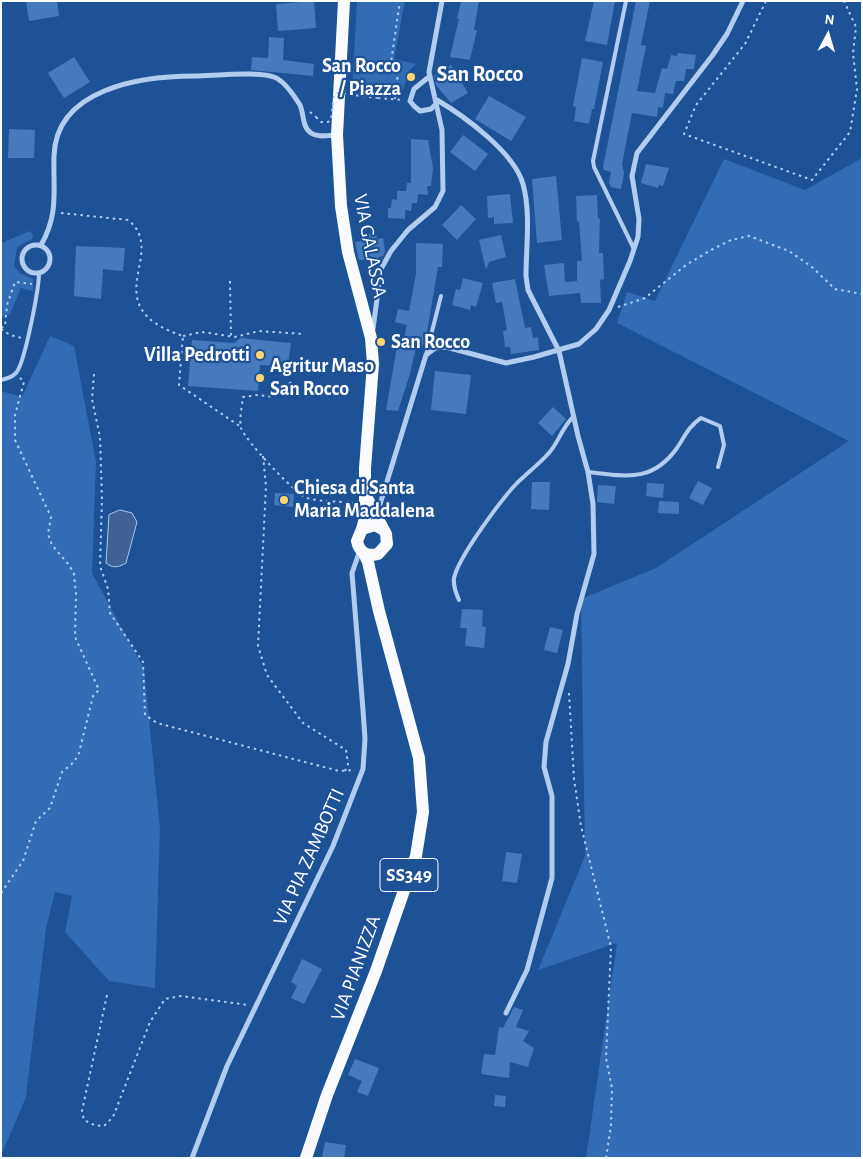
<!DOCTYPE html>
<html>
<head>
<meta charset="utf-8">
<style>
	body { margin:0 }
	#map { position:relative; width:863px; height:1159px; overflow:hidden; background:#1d5296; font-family:"Alegreya Sans",sans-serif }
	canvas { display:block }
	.frame { position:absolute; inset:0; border:2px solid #fff; pointer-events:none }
	.north { position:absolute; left:803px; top:10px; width:50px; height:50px; -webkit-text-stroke:4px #1d5296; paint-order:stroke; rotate:6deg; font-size:14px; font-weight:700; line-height:20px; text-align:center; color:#fff }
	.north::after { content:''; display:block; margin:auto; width:18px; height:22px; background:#fff; clip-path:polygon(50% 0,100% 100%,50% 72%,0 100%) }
</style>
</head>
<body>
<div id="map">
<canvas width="863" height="1159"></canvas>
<div class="frame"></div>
<div class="north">N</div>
</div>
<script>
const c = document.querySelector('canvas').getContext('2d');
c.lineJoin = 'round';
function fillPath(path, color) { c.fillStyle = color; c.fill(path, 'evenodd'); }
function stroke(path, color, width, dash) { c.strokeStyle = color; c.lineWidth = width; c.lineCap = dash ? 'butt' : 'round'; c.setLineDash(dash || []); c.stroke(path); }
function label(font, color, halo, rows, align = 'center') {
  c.font = font + ' "Alegreya Sans",sans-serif'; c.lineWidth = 4.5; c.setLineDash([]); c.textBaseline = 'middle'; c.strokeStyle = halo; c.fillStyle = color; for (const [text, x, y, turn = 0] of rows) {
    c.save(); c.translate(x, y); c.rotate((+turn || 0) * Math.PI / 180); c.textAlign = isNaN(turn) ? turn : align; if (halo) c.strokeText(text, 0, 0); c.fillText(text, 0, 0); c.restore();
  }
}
fillPath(new Path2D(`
	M 357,1 L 405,1 L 394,59 L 416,64 L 410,70 L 400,97 L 352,92 Z
	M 862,158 L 862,1158 L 586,1158 L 617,943 L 538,970 L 585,856 L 581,599 L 656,568 L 849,441 L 617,323 L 627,292 L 655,301 L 724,159 L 805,190 Z
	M 30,231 L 33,235 L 32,239 L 17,247 L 14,266 L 20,273 L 33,279 L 33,291 L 21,288 L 10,314 L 1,318 L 1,243 Z
	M 50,336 L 74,346 L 96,462 L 92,573 L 144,669 L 160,828 L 155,988 L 109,981 L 65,932 L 72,896 L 55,892 L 46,928 L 26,1097 L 1,1156 L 1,391 L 22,397 Z`), '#316cb4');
const water = new Path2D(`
	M 120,510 L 132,513 L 137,522 L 126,563 C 119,567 113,569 106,563 L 109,515 Z`);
fillPath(water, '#3d6293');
stroke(water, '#a4c8f1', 1);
fillPath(new Path2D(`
	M 26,1 L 57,1 L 59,16 L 29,21 Z
	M 314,1 L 316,28 L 278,31 L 276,4 Z
	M 461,1 L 479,1 L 474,30 L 477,30 L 470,60 L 450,57 L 459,19 L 457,19 Z
	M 594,1 L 615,1 L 607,45 L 585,41 Z
	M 636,1 L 650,1 L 641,45 L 646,46 L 637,91 L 655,93 L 662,68 L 667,69 L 671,55 L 677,56 L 678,53 L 696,55 L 694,69 L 686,69 L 684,81 L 676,81 L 673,94 L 665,93 L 663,108 L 658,107 L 657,117 L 632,113 L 622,164 L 624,173 L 621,189 L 611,187 L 609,183 L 611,172 L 604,170 L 603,167 Z
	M 269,37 L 284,38 L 283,60 L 314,64 L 313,76 L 251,70 L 252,57 L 268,58 Z
	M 74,57 L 90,82 L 64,98 L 48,73 Z
	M 582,58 L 603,62 L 594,109 L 592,109 L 589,124 L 574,121 L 576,107 L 573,106 Z
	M 451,65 L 468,93 L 451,103 L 436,85 L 434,76 Z
	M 489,96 L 526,117 L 511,141 L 475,119 Z
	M 9,129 L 35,130 L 34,158 L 8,158 Z
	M 463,135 L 488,154 L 475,171 L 450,152 Z
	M 411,139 L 428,140 L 433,168 L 431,186 L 427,186 L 428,195 L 418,194 L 417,203 L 412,203 L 411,211 L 405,210 L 405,219 L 388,218 L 388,208 L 391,208 L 392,199 L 397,200 L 397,191 L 406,191 L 407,183 L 411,183 Z
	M 646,164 L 669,168 L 663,186 L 659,185 L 658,188 L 641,183 Z
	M 556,176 L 562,240 L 537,243 L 532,179 Z
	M 510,194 L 513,223 L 494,224 L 494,217 L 488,218 L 487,196 Z
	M 597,195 L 598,219 L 600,218 L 599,253 L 603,253 L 604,279 L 600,280 L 601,303 L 581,303 L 580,293 L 549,296 L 544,265 L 564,263 L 565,282 L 577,281 L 577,261 L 582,261 L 579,221 L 577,222 L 576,196 Z
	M 461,205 L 476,219 L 457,240 L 442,225 Z
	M 376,233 L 377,239 L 383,238 L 385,252 L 383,256 L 379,257 L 379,259 L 359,260 L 355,242 L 368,240 L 368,234 Z
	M 501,235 L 506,257 L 489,262 L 486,270 L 479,240 Z
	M 416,243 L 443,244 L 442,267 L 438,267 L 425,344 L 415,351 L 410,374 L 398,411 L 386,410 L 397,347 L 402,347 L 407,325 L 395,322 L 398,309 L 409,311 L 416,274 Z
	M 76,246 L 125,248 L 123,271 L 103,269 L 101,299 L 74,296 Z
	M 463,278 L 483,283 L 476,307 L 471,305 L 470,310 L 452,305 L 456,289 L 460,290 Z
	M 515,279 L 525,328 L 531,327 L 533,338 L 538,337 L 539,350 L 511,354 L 510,347 L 505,347 L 503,331 L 507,330 L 502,302 L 496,303 L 492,283 Z
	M 241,338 L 291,343 L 288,366 L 260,365 L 258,391 L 188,386 L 192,340 L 234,343 Z
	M 435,371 L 471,375 L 466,414 L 431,410 Z
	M 553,407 L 566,419 L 552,436 L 538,423 Z
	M 698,481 L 712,488 L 703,505 L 689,498 Z
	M 532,482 L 550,482 L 549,510 L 531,509 Z
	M 647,483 L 664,484 L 663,498 L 646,496 Z
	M 598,485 L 616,486 L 614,504 L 597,502 Z
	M 275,493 L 294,494 L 293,507 L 274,505 Z
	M 659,501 L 679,502 L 679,514 L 658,513 Z
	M 462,609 L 483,610 L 482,626 L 486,627 L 484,648 L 465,646 L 467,628 L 460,628 Z
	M 550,627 L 563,630 L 557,653 L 544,650 Z
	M 506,852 L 522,854 L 517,883 L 502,881 Z
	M 302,959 L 322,969 L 304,1004 L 291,998 L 297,986 L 291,982 Z
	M 514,1007 L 523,1010 L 516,1027 L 529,1031 L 523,1041 L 534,1048 L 528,1067 L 510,1062 L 509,1078 L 481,1074 L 484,1054 L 495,1055 L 499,1027 L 503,1028 Z
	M 355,1059 L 379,1068 L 368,1096 L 357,1092 L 362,1081 L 348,1075 Z
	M 495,1095 L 506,1096 L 505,1107 L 494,1106 Z
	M 325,1142 L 346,1145 L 344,1158 L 322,1158 Z`), '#457bbd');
stroke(new Path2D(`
	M 766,1 L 745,44 L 696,105 L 684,134 L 812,180 L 850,132 L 857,89 L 853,53 L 856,27 L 844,1
	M 378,98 L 403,100
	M 395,99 L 399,64 L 391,62 L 400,1
	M 310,112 L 316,117
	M 61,213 L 128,220 C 170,253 92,306 183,336 L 179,385 L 241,427
	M 230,281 L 231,336
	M 618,307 L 645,298 L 686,265 L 711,250 L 731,240 L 749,236 L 789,251 L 812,267 L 835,289 L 862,294
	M 1,328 L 5,326 L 7,305 L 15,282 L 32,284
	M 1,329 L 10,335 L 22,338
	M 183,336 L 202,332 L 235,337 L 259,331 L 304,334
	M 94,374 L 92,399 L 100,437 L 102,499 L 100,566 L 108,589 L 110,613 L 143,662 L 145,715 L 157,723 L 339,771 L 355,770
	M 291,382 L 274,397 L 258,395 L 243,397 C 242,406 239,420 241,428 C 245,440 295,494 307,498 C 321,502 339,501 353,503
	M 263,456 L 266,486 L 258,646 L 267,675 L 303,723 L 346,750 L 348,764 L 345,771
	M 569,693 L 574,779 L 581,826 L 611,947 L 606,1058 L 612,1088 L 611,1126 L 606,1158
	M 1,893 L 23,861 L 36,821 L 50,808 L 62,772 L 74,762 L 79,753 L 93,696 L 99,690 L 75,637 L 76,594 L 74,574 L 69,565 L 52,545 L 48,534 L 51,517 L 15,440 L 15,415 L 24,382 L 20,378
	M 107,995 L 82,1111 L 84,1120 L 94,1125 L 104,1126 L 113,1117 L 150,1022 L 165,999 L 181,996 L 248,1005`), '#b1cdef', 2, [2.5, 4]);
stroke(new Path2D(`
	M 626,1 L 593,161 L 594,167 L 634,249
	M 426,355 L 441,296
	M 1,380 C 6,379 12,377 16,373 C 25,363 39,288 39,273
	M 588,472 C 626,476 652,483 677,448 C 685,436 689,426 701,418 L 720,426 L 724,445 L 718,467
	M 459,600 C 456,593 453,586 454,578 C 459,556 501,500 517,483 C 527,473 538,465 548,454 C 558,444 561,429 573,417`), '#b1cdef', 4);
stroke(new Path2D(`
	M 430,76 L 414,89 L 410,101 L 414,106 L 420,111 L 431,109 L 437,103
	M 437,100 C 464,116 514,152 523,184 C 531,213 526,247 526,276 L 528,290 L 559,351 L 578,436 L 588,472 L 593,504 L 594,554 L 577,614 L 568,664 L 546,742 L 544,767 L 552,796 L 552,878 L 527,970 L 506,1013
	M22 259a14 14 0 1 1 28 0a14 14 0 1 1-28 0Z
	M 41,245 C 59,214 53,190 54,156 C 56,88 142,76 195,76 C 213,76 264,70 278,79 C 286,84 295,97 300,105 C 304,114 302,127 311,133 C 318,138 329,135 337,135
	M 373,329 L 381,269 L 391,251 L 408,230 L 435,207 L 443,191 L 442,130 L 429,72 L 442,1
	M 367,493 L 385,487
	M 377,514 L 426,355 L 435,348 L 446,347 L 506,363 L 534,357 L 579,344 L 596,329 L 609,310 L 630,261 L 638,237 L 639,219 L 632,176 L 637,153 L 712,56 L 727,34 L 743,1
	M 192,1158 L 227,1066 L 333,846 L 363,769 L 365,739 L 363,710 L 352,573 L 360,550`), '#b1cdef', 5);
stroke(new Path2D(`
	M 344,1 L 337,135 L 341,206 L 348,252 L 371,338 L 373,364 L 365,468 L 365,518 L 362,529
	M 367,498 L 386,534 L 387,544 L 378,554 C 367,557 359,552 357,541 L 362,529 L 375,525 L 384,530
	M 306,1158 L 327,1095 L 376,971 L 416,856 L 423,812 L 419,758 L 379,611 L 368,562 L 364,553`), '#f9fbff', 12);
stroke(new Path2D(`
	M 316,117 L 321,122 L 328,122 L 331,119 L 334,96 L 337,93 L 378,98`), '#b1cdef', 2, [2.5, 4]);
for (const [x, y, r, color] of [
	[411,77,5,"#fed56f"],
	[381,342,5,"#fed56f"],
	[260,355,5,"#fed56f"],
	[260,378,5,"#fed56f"],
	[284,500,5,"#fed56f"]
]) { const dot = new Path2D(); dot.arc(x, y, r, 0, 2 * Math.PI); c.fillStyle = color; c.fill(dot); stroke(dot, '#1d5296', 2); }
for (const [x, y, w] of [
	[409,875,58]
]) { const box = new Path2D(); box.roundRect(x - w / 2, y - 16.5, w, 33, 4); c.fillStyle = '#1d5296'; c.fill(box); stroke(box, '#fff', 1); }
label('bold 19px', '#fff', null, [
	["SS349",409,875]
]);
label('bold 20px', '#fff', '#1d5296', [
	["San Rocco",401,66,"right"],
	["/ Piazza",401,89,"right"],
	["San Rocco",391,342],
	["Villa Pedrotti",250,355,"right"],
	["Agritur Maso",270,366],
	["San Rocco",270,389],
	["Chiesa di Santa",294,488],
	["Maria Maddalena",294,511]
], 'left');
label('20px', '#fff', '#1d5296', [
	["VIA GALASSA",370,246,79],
	["VIA PIA ZAMBOTTI",309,857,-66],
	["VIA PIANIZZA",356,968,-70]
]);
label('bold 22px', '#fff', '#1d5296', [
	["San Rocco",480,74]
]);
</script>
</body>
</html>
